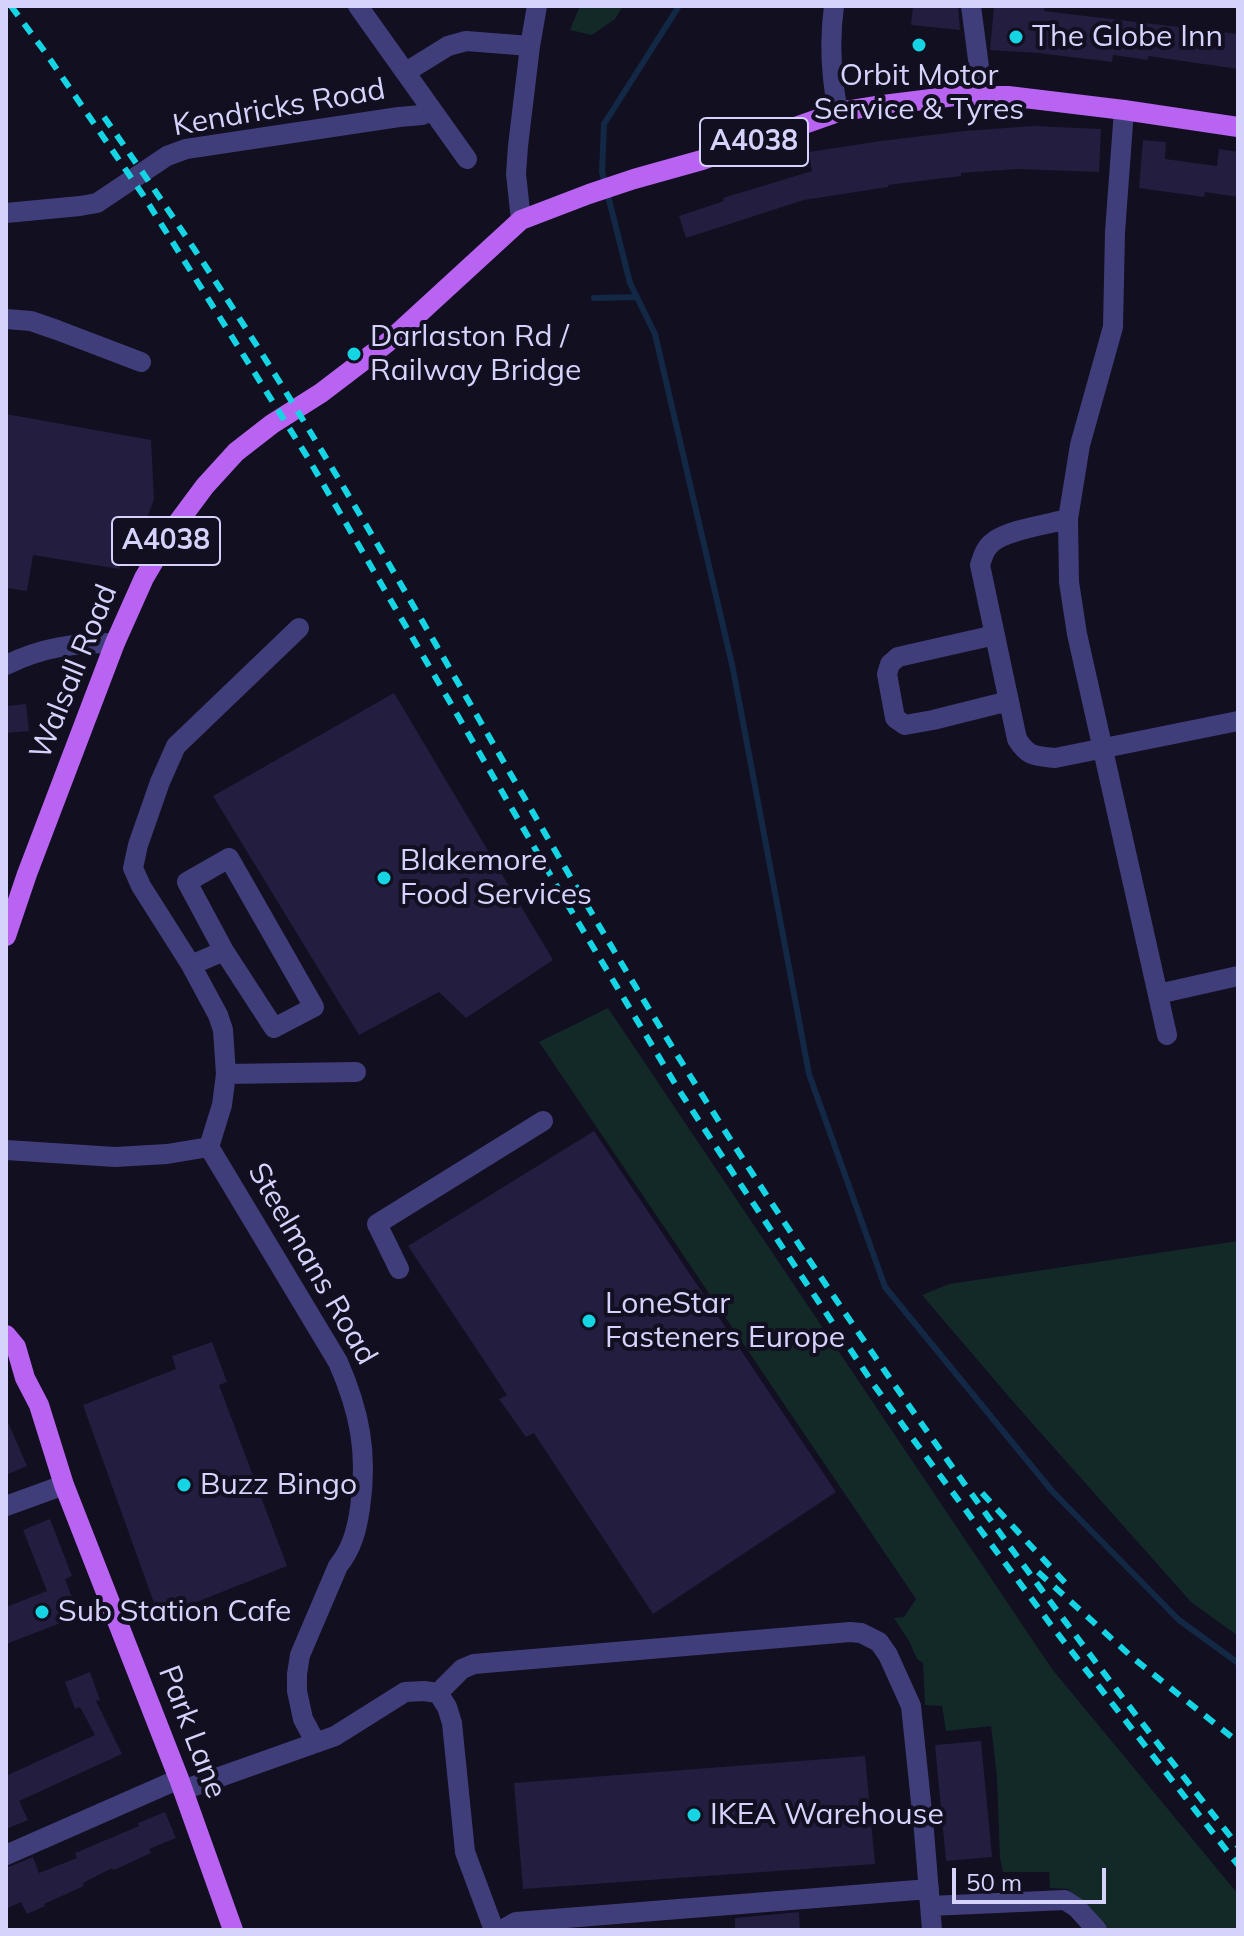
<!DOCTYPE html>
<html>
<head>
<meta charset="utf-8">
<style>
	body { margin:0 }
	#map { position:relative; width:1244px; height:1936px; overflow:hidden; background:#110f20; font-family:Mulish,sans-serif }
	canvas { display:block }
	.frame { position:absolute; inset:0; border:8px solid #d5d2fb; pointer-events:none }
	.scale { position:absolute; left:952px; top:1868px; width:154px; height:36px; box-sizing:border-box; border:4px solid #d5d2fb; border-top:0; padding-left:10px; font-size:24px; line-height:28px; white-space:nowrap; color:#d5d2fb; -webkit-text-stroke:6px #110f20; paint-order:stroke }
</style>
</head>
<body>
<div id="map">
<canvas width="1244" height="1936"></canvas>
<div class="frame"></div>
<div class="scale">50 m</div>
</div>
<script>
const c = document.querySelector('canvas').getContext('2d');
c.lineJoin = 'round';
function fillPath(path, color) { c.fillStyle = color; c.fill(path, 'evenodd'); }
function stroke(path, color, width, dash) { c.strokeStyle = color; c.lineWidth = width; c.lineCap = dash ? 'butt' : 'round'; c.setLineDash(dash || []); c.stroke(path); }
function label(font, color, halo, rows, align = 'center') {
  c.font = font + ' Mulish,sans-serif'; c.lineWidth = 8; c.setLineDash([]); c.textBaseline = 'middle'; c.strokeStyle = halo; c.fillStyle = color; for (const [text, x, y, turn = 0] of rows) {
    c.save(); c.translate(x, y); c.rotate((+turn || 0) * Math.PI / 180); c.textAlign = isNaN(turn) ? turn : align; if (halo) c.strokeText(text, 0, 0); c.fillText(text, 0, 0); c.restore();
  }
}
fillPath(new Path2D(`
	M 580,6 L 623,6 L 615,19 L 592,35 L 570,30 Z
	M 608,1008 L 1052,1669 L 1238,1894 L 1238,1930 L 1109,1930 L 1068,1889 L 1050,1888 L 1049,1872 L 1003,1872 L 1000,1858 L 997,1777 L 991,1726 L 946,1731 L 942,1706 L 925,1705 L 923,1663 L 917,1659 L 909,1641 L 894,1618 L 904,1617 L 916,1599 L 539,1042 Z
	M 1238,1241 L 1238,1636 L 1191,1602 L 1016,1405 L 922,1295 L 949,1284 Z`), '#122928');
stroke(new Path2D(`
	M 679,6 L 604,124 L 602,172 L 630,283 L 655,334 L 733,669 L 809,1074 L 885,1287 L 1052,1491 L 1179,1620 L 1238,1663
	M 594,298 L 637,297`), '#132845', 6);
fillPath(new Path2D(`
	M 913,6 L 958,6 L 960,30 L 911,25 Z
	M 994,6 L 1045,6 L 1044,11 L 1238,34 L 1238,69 L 1148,56 L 1148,60 L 1113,55 L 1112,62 L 1038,53 L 990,50 Z
	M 1034,126 L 1101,129 L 1099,172 L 1017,169 L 961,173 L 961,176 L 888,185 L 888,187 L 804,200 L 686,238 L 679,216 L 724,201 L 723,198 L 812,171 L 809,152 L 881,141 L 964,131 Z
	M 1143,140 L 1166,142 L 1165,159 L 1217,166 L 1219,149 L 1238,152 L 1238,197 L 1205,192 L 1204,197 L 1139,188 Z
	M 6,414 L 151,440 L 154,499 L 147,519 L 119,569 L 33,555 L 27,591 L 6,588 Z
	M 394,693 L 553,960 L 466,1018 L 439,992 L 359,1035 L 213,796 Z
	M 26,704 L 29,731 L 6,733 L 6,706 Z
	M 594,1131 L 836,1492 L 653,1614 L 534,1433 L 526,1437 L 499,1399 L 507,1395 L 408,1246 Z
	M 212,1342 L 227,1382 L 219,1385 L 287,1566 L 159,1617 L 83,1405 L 176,1369 L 172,1356 Z
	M 6,1418 L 27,1466 L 6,1475 Z
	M 50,1519 L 72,1576 L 65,1579 L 79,1616 L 6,1644 L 6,1607 L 47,1591 L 23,1530 Z
	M 90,1672 L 100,1700 L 96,1701 L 122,1754 L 19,1801 L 28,1820 L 6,1829 L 6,1771 L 8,1775 L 95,1735 L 80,1707 L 75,1709 L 65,1682 Z
	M 981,1741 L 992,1857 L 946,1861 L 935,1745 Z
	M 865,1756 L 875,1864 L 523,1889 L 514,1783 Z
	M 165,1812 L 176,1838 L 149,1849 L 151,1853 L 114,1870 L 112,1868 L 83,1883 L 84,1886 L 44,1904 L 45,1906 L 27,1914 L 21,1902 L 6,1909 L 6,1868 L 33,1857 L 39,1873 L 77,1858 L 75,1853 L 139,1826 L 138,1823 Z
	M 799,1912 L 800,1930 L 735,1930 L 735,1918 Z`), '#231d3f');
stroke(new Path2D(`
	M 358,6 L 467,159
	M 834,6 C 829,42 831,76 838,112
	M 971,6 L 979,67 L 980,95
	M 406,72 L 448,46 L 466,41 L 530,46
	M 1124,110 L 1115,232 L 1113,327 L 1080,445 L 1068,519 L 1069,582 L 1077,634 L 1167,1035
	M 6,213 L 80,206 L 97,203 L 167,156 L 186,149 L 399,117 L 422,115 L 432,111
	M 521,220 L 516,174 L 518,146 L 530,46 L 537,6
	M 6,319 L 31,321 L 57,330 L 141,362
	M 1068,519 C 1049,524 1007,530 993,542 C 985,548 983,556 980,565 L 1017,739 C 1028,757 1035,756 1055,758 L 1238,721
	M 995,635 L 898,657 L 890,664 L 887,674 L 895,718 L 905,725 L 933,720 L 1009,701
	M 6,665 C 43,647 74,643 115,643
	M 191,965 L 224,951 L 187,882 L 229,858 L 314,1007 L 274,1028 L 224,951
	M 1158,994 L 1238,976
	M 226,1074 L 223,1030 L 218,1015 L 191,965 L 141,886 L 133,868 L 138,845 L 160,782 L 176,746 L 299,628
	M 209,1147 L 338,1362 C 360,1412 368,1454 360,1508 C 357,1529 352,1549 338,1566 L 300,1655 L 297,1674 L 297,1691 L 303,1719 L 316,1743
	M 209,1147 L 222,1105 L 226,1074 L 356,1072
	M 6,1150 L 115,1157 L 167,1154 L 209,1147
	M 399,1269 L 377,1224 L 543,1121
	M 6,1506 L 64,1485
	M 438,1693 L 462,1669 L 474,1664 L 850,1632 L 861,1633 L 879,1642 L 888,1655 L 911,1706 L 924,1831 L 932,1930
	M 183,1790 L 335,1736 L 405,1692 L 424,1691 L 438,1693 L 447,1707 L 452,1723 L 465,1852 L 494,1930
	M 6,1855 L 179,1779
	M 930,1906 L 1065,1900 L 1077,1908 L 1097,1930
	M 502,1930 L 516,1922 L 929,1889`), '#3f3e7a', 20);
stroke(new Path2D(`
	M 6,936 L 27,874 L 115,643 L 144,578 L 173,529 L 205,486 L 236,452 L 272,424 L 321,393 L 388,342 L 521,220 L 589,194 L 634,179 L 702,160 L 838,112 L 875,106 L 955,96 L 1008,96 L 1124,110 L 1238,127
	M 6,1335 L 16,1347 L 25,1378 L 39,1405 L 64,1485 L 179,1779 L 233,1930`), '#b863f1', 20);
stroke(new Path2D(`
	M 11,6 L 45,52 L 143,195 L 308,458 L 569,907 L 677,1087 L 735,1176 L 874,1385 L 910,1435 L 1051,1625 L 1238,1865
	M 104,117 C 180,225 252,335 320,448 C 444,653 558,863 684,1066 C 853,1337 1040,1596 1238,1846
	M 982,1493 L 1069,1587
	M 1038,1572 L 1133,1658 L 1238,1742`), '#15d5e4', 6, [12, 10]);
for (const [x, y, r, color] of [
	[1016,37,8,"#15d5e4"],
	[919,45,8,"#15d5e4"],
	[354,354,8,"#15d5e4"],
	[384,878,8,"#15d5e4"],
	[589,1321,8,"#15d5e4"],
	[184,1485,8,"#15d5e4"],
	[42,1612,8,"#15d5e4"],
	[694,1815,8,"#15d5e4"]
]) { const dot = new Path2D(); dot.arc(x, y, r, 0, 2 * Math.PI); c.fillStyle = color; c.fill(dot); stroke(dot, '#110f20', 3); }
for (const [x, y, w] of [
	[754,142,108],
	[166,541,108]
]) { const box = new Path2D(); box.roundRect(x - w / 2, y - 24, w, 48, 6); c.fillStyle = '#110f20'; c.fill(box); stroke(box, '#d5d2fb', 2); }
label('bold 28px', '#d5d2fb', null, [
	["A4038",754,142],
	["A4038",166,541]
]);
label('30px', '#d5d2fb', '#110f20', [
	["The Globe Inn",1032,37],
	["Orbit Motor",919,76,"center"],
	["Service & Tyres",919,110,"center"],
	["Darlaston Rd /",370,337],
	["Railway Bridge",370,371],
	["Blakemore",400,861],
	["Food Services",400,895],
	["LoneStar",605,1304],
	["Fasteners Europe",605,1338],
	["Buzz Bingo",200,1485],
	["Sub Station Cafe",58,1612],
	["IKEA Warehouse",710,1815]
], 'left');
label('30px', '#d5d2fb', '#110f20', [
	["Kendricks Road",279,108,-10],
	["Walsall Road",74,672,-68],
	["Steelmans Road",312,1264,60],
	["Park Lane",192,1732,69]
]);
</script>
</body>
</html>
